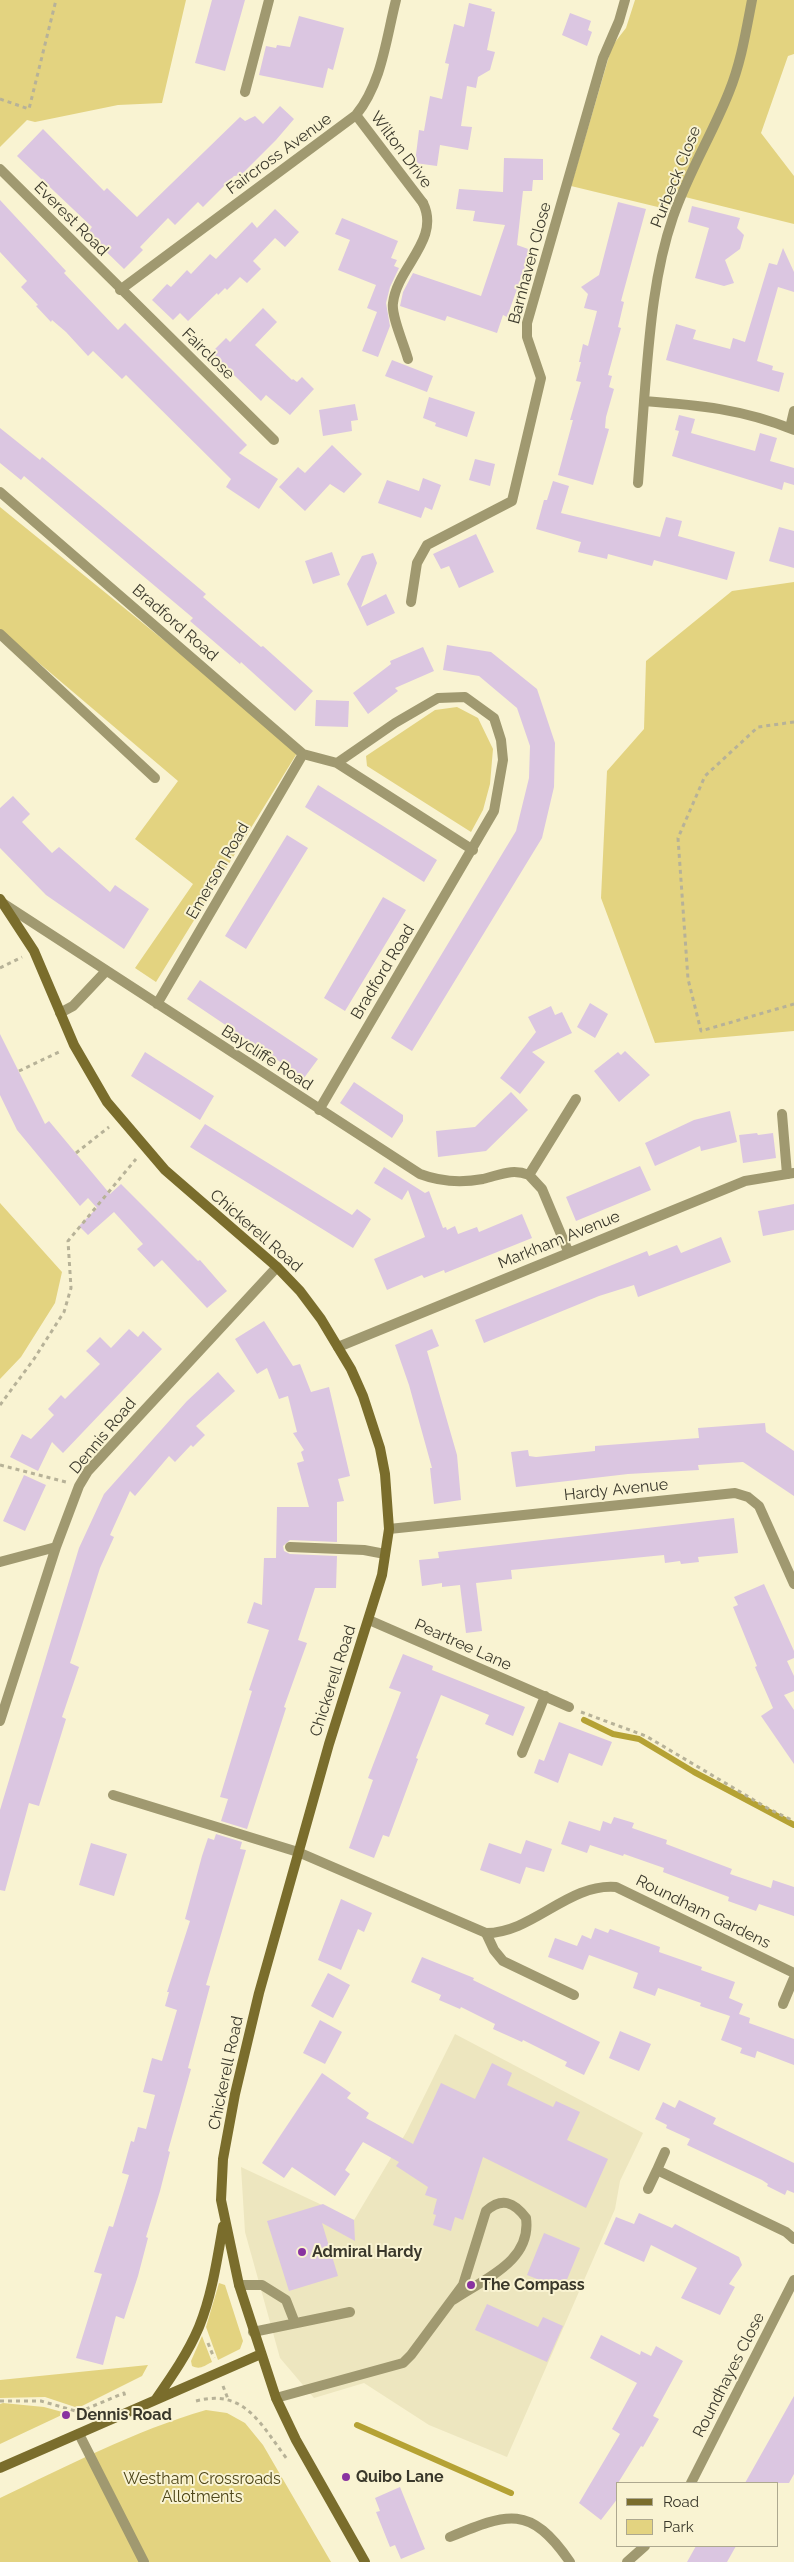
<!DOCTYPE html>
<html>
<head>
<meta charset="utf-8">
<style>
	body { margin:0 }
	#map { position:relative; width:794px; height:2562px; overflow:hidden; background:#f9f3d2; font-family:Raleway,sans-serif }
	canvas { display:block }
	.legend { position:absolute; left:616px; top:2482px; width:162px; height:65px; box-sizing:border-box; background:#f9f3d2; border:1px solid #ada88f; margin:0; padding:6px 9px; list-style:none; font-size:15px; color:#3a382b }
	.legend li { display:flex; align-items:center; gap:10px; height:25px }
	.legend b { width:25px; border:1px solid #ada88f }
</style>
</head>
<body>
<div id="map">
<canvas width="794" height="2562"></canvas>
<ul class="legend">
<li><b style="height:6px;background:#7a6d2c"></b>Road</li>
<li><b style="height:14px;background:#e3d380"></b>Park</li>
</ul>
</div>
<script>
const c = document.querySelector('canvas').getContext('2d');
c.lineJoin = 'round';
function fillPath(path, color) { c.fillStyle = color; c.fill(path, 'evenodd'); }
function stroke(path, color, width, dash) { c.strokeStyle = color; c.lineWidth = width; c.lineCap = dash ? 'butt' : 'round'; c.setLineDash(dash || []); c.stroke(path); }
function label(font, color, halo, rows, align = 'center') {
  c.font = font + ' Raleway,sans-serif'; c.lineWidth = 4; c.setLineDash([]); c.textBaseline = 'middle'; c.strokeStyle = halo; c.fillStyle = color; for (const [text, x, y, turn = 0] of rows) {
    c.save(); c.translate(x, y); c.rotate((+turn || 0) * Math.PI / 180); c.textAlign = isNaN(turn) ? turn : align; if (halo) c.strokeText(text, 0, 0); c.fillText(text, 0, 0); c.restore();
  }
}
fillPath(new Path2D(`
	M 455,2034 L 643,2133 L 620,2181 L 615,2209 L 507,2457 L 429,2425 L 364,2383 L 314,2398 L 280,2358 L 245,2232 L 241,2167 L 354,2220 L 407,2131 Z`), '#ede6bf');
fillPath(new Path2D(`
	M 0,0 L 186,0 L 162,103 L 118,105 L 35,122 L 27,120 L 0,147 Z
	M 635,0 L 794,0 L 794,54 L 788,56 L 761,133 L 794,176 L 794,224 L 673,194 L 666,209 L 571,186 L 612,46 L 626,28 Z
	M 0,507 L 299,750 L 156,982 L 135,968 L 193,884 L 135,839 L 178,781 L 0,630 Z
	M 794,582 L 794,1031 L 655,1043 L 601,898 L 607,771 L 644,729 L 646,661 L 732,591 Z
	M 457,707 L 478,718 L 493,749 L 490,784 L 483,810 L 471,832 L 367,766 L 366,756 L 435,710 Z
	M 0,1203 L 62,1272 L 55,1303 L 21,1357 L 0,1379 Z
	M 219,2283 L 225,2285 L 243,2341 L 240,2349 L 218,2360 L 206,2327 Z
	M 202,2336 L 212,2362 C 204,2366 200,2370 192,2366 L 191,2361 Z
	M 148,2365 L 142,2376 L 78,2408 L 45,2397 L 0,2398 L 0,2380 Z
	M 3,2403 L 44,2407 L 66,2413 L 0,2444 L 0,2404 Z
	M 206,2410 L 227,2413 L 245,2423 L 263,2445 L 331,2562 L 0,2562 L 0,2498 C 67,2466 134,2431 206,2410 Z`), '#e3d380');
stroke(new Path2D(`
	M 584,1720 L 613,1734 L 639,1739 L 694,1772 L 794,1825
	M 357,2425 L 511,2493`), '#b5a234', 6);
fillPath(new Path2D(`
	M 212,0 L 245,0 L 225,71 L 195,63 Z
	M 469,3 L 492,9 L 491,11 L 495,12 L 487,50 L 495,52 L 490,70 L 478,77 L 476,88 L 467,86 L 461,126 L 472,127 L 468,150 L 440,145 L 437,166 L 415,163 L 419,130 L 424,131 L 430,96 L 442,99 L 449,64 L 445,63 L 454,24 L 464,27 Z
	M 570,13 L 591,21 L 588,30 L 592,32 L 587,46 L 562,35 Z
	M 299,16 L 344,28 L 333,70 L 328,68 L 323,88 L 259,75 L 266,46 L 276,48 L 277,45 L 290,47 Z
	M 280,106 L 294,119 L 276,140 L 241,175 L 234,176 L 203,207 L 198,202 L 175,225 L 168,218 L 140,247 L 143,250 L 124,269 L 87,233 L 92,227 L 17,156 L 43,129 L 104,191 L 107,188 L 137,217 L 240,117 L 245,121 L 255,116 L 263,124 Z
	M 504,158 L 543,159 L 543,180 L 533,180 L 532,191 L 523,191 L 517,245 L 531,250 L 507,317 L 503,315 L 497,333 L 447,316 L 445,321 L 400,306 L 403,292 L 413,273 L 481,296 L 505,225 L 473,221 L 475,211 L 456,209 L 459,189 L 503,192 Z
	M 0,200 L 66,271 L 64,273 L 118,330 L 125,323 L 247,445 L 239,453 L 278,479 L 259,509 L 226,487 L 231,479 L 126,375 L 122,379 L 93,351 L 88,356 L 66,332 L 52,320 L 51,322 L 36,306 L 38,305 L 21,287 L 27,281 L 0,252 Z
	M 618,202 L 646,209 L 621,301 L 624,302 L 618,327 L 621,328 L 608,375 L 612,376 L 609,387 L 614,389 L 606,417 L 605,428 L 609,429 L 593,485 L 558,475 L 573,420 L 570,420 L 581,382 L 576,381 L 581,362 L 579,362 L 583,344 L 588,346 L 597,311 L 584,308 L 588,294 L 581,287 L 599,275 Z
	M 692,206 L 740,218 L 737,228 L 744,235 L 740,249 L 725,260 L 734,283 L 724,286 L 695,278 L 709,228 L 688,222 Z
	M 275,209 L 299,232 L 285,247 L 275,238 L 253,261 L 261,269 L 247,283 L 240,277 L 227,290 L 225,288 L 218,295 L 217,293 L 188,321 L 180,313 L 173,320 L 152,300 L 167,284 L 171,287 L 187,270 L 191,274 L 210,254 L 216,259 L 252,222 L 257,228 Z
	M 342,218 L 398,241 L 391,258 L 397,260 L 394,266 L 399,268 L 390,287 L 386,303 L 390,326 L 378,357 L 362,351 L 377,312 L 367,308 L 376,285 L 338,270 L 350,240 L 335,234 Z
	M 783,248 L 794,272 L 794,292 L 778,287 L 757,361 L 773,366 L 772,370 L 784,373 L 779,392 L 666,360 L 676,324 L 696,330 L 693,339 L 730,349 L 733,338 L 745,342 L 769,263 L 777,265 Z
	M 263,308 L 277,322 L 255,345 L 292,380 L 293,379 L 297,382 L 302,377 L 314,389 L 290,415 L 266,395 L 261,401 L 211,353 L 226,338 L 230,342 Z
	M 392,360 L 433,376 L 427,392 L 385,376 Z
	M 429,397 L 475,412 L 467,437 L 435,426 L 436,423 L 423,418 Z
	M 355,404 L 358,420 L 351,421 L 352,431 L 323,436 L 319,410 Z
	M 679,415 L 695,419 L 691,433 L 755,451 L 760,433 L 777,438 L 770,461 L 794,468 L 794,485 L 784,482 L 782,490 L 672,456 L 679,431 L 675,430 Z
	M 0,428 L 40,460 L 42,457 L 99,504 L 206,594 L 203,597 L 261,647 L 263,646 L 313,691 L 295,711 L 241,662 L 240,664 L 190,621 L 193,618 L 24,476 L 21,480 L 0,463 Z
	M 332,445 L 362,474 L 344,493 L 330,484 L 305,511 L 279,487 L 298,467 L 305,473 Z
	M 475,459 L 495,464 L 490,486 L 469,480 Z
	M 423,478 L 441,485 L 432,510 L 425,507 L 421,518 L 378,503 L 387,480 L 419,491 Z
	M 553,481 L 569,486 L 561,513 L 660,537 L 666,517 L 682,521 L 678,536 L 735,552 L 727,580 L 654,560 L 652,566 L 608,554 L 607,559 L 578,552 L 581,542 L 536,529 L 544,500 L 547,500 Z
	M 779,527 L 794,531 L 794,568 L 769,561 Z
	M 476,534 L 494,572 L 459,588 L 449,566 L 441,569 L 433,554 Z
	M 332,552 L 340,575 L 313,584 L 305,561 Z
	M 373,553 L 377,563 L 361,607 L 386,594 L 395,613 L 367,626 L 347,584 L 362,556 Z
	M 447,645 L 491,652 L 537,689 L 555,743 L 554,787 L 542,838 L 412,1051 L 391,1038 L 516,831 L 529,778 L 530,746 L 517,708 L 479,676 L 443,670 Z
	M 423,647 L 434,671 L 395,688 L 398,691 L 368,714 L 353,693 L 391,664 L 390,661 Z
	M 316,700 L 349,701 L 348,727 L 315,726 Z
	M 318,785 L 437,860 L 424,882 L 305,807 Z
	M 13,796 L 30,814 L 22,822 L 52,853 L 59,847 L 110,892 L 115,885 L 149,909 L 124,949 L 46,895 L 0,848 L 0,808 Z
	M 287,835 L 308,848 L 246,949 L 225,936 Z
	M 383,897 L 406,910 L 345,1011 L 324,998 Z
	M 200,980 L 318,1059 L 304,1078 L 187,999 Z
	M 590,1003 L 608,1014 L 595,1038 L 577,1027 Z
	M 551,1006 L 555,1015 L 562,1012 L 572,1033 L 532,1052 L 545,1062 L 520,1094 L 500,1078 L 536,1032 L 528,1017 Z
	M 0,1034 L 45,1124 L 49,1121 L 110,1194 L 121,1184 L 198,1261 L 200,1260 L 227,1291 L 207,1308 L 162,1260 L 154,1267 L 137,1249 L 143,1244 L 114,1212 L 88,1235 L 79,1226 L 97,1208 L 88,1198 L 80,1206 L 17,1130 L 0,1095 Z
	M 625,1051 L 650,1075 L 619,1102 L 594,1071 L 618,1052 L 621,1055 Z
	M 145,1052 L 214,1096 L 200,1120 L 131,1076 Z
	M 354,1082 L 403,1115 L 403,1121 L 392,1138 L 340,1103 Z
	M 511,1092 L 528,1110 L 486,1151 L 438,1157 L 436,1131 L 475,1127 Z
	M 730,1111 L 737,1142 L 701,1151 L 700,1146 L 655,1166 L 645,1143 L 694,1120 Z
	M 205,1124 L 352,1215 L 357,1209 L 371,1219 L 353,1248 L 190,1147 Z
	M 757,1133 L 758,1135 L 773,1133 L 776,1158 L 743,1163 L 739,1135 Z
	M 640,1166 L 651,1190 L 576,1221 L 566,1197 Z
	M 384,1167 L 425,1193 L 429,1191 L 443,1228 L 446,1227 L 447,1230 L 455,1226 L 458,1234 L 477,1227 L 479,1232 L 522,1214 L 532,1238 L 445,1273 L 444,1270 L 424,1278 L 422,1275 L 387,1290 L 374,1259 L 425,1237 L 408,1190 L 402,1200 L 374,1183 Z
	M 794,1204 L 794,1230 L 763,1236 L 758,1211 Z
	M 721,1237 L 731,1262 L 638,1297 L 634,1285 L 599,1296 L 484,1343 L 475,1320 L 647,1251 L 649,1256 L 677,1245 L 681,1253 Z
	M 264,1321 L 293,1366 L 300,1364 L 311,1392 L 329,1387 L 350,1476 L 338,1479 L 344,1501 L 337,1502 L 337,1542 L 290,1540 L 283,1546 L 284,1551 L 290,1554 L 337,1556 L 336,1588 L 315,1588 L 298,1640 L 307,1643 L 284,1707 L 286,1708 L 247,1829 L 221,1821 L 228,1799 L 220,1797 L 252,1691 L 249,1690 L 269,1630 L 247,1623 L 254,1602 L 262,1605 L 264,1558 L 276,1558 L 277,1507 L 309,1507 L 297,1463 L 304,1461 L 301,1452 L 304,1450 L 293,1433 L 297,1432 L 288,1396 L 279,1399 L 267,1368 L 257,1374 L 235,1339 Z
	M 129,1329 L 138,1337 L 143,1331 L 162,1349 L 63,1453 L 52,1442 L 38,1471 L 10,1457 L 22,1434 L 31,1439 L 54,1415 L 48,1409 L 61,1395 L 65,1399 L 100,1364 L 86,1351 L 100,1337 L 111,1348 Z
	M 432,1329 L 439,1346 L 427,1351 L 457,1455 L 461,1500 L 434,1504 L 430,1468 L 432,1468 L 409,1385 L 395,1345 Z
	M 218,1372 L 235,1391 L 196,1426 L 205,1435 L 193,1447 L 191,1445 L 175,1462 L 169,1456 L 135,1496 L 130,1491 L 110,1535 L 114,1537 L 100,1568 L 70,1663 L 79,1667 L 62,1717 L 66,1719 L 52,1764 L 39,1806 L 29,1803 L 5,1891 L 0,1890 L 0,1810 L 79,1548 L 104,1494 L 187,1401 Z
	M 765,1423 L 766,1432 L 794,1451 L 794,1496 L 743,1462 L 698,1465 L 699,1470 L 628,1474 L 516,1487 L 511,1452 L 528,1450 L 529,1456 L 536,1457 L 595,1451 L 595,1446 L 699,1438 L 698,1428 Z
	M 24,1475 L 46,1485 L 25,1531 L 3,1521 Z
	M 734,1518 L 738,1553 L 698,1557 L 699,1562 L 681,1564 L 680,1561 L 665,1563 L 664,1555 L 511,1570 L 512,1579 L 476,1583 L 482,1631 L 466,1633 L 460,1585 L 442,1587 L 442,1583 L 422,1586 L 419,1560 L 439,1558 L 438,1552 Z
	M 764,1584 L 794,1651 L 794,1658 L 787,1661 L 794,1676 L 794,1691 L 784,1695 L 794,1710 L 794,1764 L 761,1716 L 773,1708 L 755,1667 L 757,1666 L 733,1607 L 738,1605 L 734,1597 Z
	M 403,1654 L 433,1666 L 432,1670 L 525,1707 L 513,1736 L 485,1724 L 489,1715 L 441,1695 L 416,1758 L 418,1759 L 389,1837 L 383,1835 L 374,1858 L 349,1848 L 373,1780 L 368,1778 L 401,1692 L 389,1688 Z
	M 559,1722 L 612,1742 L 602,1766 L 569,1753 L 558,1783 L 534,1773 L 539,1759 L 544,1761 Z
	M 614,1817 L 634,1823 L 632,1828 L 667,1840 L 666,1844 L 732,1869 L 730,1874 L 771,1888 L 773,1880 L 794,1887 L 794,1916 L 759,1904 L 756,1911 L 728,1901 L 729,1897 L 663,1872 L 664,1868 L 624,1854 L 623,1856 L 590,1845 L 587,1853 L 561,1844 L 569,1821 L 600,1831 L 603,1821 L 611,1824 Z
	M 216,1834 L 242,1842 L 240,1849 L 246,1850 L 206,1985 L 210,1986 L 188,2068 L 191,2069 L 168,2151 L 170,2152 L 160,2191 L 146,2237 L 148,2238 L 138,2276 L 124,2319 L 116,2316 L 103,2365 L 76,2358 L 102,2274 L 94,2272 L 109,2226 L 113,2227 L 129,2175 L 122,2173 L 131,2141 L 134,2142 L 138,2127 L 146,2129 L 155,2095 L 143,2092 L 152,2058 L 162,2061 L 177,2010 L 165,2006 L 169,1992 L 167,1992 L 190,1921 L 185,1919 L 202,1856 L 208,1838 L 214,1840 Z
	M 526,1840 L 552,1849 L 544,1872 L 526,1867 L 520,1884 L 480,1870 L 489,1843 L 521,1854 Z
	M 91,1843 L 127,1854 L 114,1896 L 79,1885 Z
	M 341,1899 L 372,1913 L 364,1932 L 358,1929 L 341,1970 L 318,1960 Z
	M 595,1928 L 608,1933 L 610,1929 L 660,1947 L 659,1952 L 702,1967 L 701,1970 L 735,1982 L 729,1998 L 743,2004 L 739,2014 L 750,2018 L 749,2023 L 794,2039 L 794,2065 L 757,2051 L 755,2058 L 740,2053 L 742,2048 L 721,2040 L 730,2016 L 700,2006 L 701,2003 L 658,1988 L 655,1996 L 633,1988 L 638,1973 L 589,1955 L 583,1970 L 548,1957 L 555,1938 L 577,1946 L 582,1935 L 591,1939 Z
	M 422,1957 L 474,1978 L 473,1980 L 600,2042 L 584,2075 L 565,2066 L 567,2062 L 523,2040 L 522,2042 L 493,2029 L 495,2024 L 461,2007 L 460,2009 L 439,2000 L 441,1995 L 411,1982 Z
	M 328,1973 L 350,1985 L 333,2018 L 311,2006 Z
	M 320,2020 L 342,2032 L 325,2064 L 303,2053 Z
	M 620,2031 L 651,2044 L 639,2071 L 609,2058 Z
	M 492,2063 L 512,2073 L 507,2085 L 553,2107 L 556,2101 L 580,2112 L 567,2140 L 608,2159 L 586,2208 L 483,2157 L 463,2220 L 455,2217 L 451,2231 L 433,2225 L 436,2215 L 433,2214 L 437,2199 L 425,2195 L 428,2187 L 396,2166 L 399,2162 L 363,2142 L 345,2170 L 350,2174 L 335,2196 L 292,2167 L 284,2178 L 262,2163 L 322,2073 L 351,2093 L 347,2098 L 369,2113 L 366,2118 L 413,2144 L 441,2083 L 475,2099 Z
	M 679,2100 L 716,2118 L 713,2124 L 794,2163 L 794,2193 L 787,2190 L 785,2195 L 767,2186 L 768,2184 L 762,2180 L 687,2145 L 690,2139 L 666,2128 L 667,2125 L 655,2119 L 663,2102 L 675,2108 Z
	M 323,2204 L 354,2220 L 355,2241 L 322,2223 L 338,2276 L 289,2291 L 267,2221 Z
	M 639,2213 L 672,2228 L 675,2224 L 739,2257 L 742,2265 L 729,2284 L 735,2287 L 720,2315 L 681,2298 L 697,2268 L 651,2245 L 644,2262 L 604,2244 L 616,2217 L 634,2224 Z
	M 544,2233 L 580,2248 L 566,2282 L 559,2280 L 557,2287 L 527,2275 Z
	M 487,2304 L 538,2327 L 543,2317 L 563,2326 L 547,2362 L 475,2330 Z
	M 601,2335 L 640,2355 L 641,2351 L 651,2356 L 656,2346 L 683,2361 L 653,2416 L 659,2419 L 643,2447 L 641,2446 L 618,2483 L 618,2498 L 601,2520 L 579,2503 L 620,2434 L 612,2429 L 637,2383 L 590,2358 Z
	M 794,2396 L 794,2474 L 789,2483 L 745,2483 Z
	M 400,2487 L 425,2549 L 401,2559 L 395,2545 L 390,2547 L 376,2512 L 380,2511 L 375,2498 Z
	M 696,2546 L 736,2546 L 727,2562 L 687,2562 Z`), '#dbc6e1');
stroke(new Path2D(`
	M 0,99 L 29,109 L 56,0
	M 794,722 L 758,727 L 705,776 L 678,838 L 688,979 L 701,1031 L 794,1004
	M 0,968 L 22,957
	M 19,1071 L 61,1051
	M 76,1153 L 109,1127
	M 0,1405 L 34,1359 L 64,1312 L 71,1288 L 68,1241 L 136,1159
	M 0,1465 L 66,1482
	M 581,1712 L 646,1736 L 769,1809 L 794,1821
	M 208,2343 L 214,2358
	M 223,2386 L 228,2399
	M 0,2401 L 41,2401 L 79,2412 L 124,2393 L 125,2397
	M 196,2401 C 245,2388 261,2425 287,2459`), '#b7b298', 3, [4, 4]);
stroke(new Path2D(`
	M 408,359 C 404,344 391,316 393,303 C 397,267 441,240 423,203
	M 411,602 L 417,563 L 427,545 L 512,501 L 541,378 L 527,337 L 527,323 L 603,58 L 619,21 L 625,0
	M 0,634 L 155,778
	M 782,1114 L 787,1174
	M 290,1547 L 364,1550 L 385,1554
	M 113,1795 L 298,1852
	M 486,1933 L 494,1950 L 503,1961 L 574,1995
	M 239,2285 L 262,2285 L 286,2300 L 295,2323
	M 253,2332 L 350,2312
	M 276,2398 L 403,2363 L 411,2355 L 463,2285 L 486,2211 C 502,2197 514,2202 526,2218 C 532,2262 483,2279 453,2300
	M 79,2434 L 144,2562
	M 450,2537 C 508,2513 530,2504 570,2562`), '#a09970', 10);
stroke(new Path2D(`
	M 752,0 C 746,31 741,63 729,92 C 712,135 688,173 673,217 C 653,275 649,340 644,401 C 698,405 743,409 794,430
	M 245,92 L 269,0
	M 356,115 L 423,203
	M 0,169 L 274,440
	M 120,290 L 356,115 C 382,83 386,39 396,0
	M 790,428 L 794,411
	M 638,483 L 644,401
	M 0,492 L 303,754 L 337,763 L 473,850
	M 4,904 L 420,1174 C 441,1182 461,1183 483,1179 C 500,1175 512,1168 529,1175
	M 157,1004 L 303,754
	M 60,1013 L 73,1006 L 106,971
	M 319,1110 L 494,811 L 503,760 L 501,740 L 494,718 L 465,697 L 438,698 L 395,723 L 337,763
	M 568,1251 L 542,1189 L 529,1175 L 576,1099
	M 338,1347 L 745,1181 L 794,1173
	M 389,1529 L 735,1493 L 748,1497 L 759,1506 L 794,1584
	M 0,1562 L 56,1547
	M 369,1620 L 569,1707
	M 0,1721 L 56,1547 L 79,1486 L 88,1471 L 277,1267
	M 522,1753 L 545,1696
	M 298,1852 L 486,1933 C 533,1933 568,1883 616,1887 L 794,1973
	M 783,2004 L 794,1978
	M 657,2170 L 665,2152
	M 648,2189 L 657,2170 L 786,2232 L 794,2239
	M 691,2483 L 794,2280
	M 627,2562 L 645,2546`), '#a09970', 10);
stroke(new Path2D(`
	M 0,899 L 34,951 L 74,1045 L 107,1102 L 165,1170 L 277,1267 L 300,1291 L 321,1319 L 351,1369 L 363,1396 L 380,1448 L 385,1474 L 389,1529 L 382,1575 L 329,1744 L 259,1993 L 235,2094 L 223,2159 L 221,2200 L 239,2285 L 276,2398 L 296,2440 L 365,2562
	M 156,2399 C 172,2376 188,2353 199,2327 C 212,2295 217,2260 223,2226
	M 0,2468 L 261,2354`), '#7a6d2c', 10);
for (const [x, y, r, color] of [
	[302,2252,5,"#8933a0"],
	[471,2285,5,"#8933a0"],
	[66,2415,5,"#8933a0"],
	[346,2477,5,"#8933a0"]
]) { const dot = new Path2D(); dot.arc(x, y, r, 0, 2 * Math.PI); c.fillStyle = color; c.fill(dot); stroke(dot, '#f9f3d2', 2); }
label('16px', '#3a382b', '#f9f3d2', [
	["Wilton Drive",401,150,53],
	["Faircross Avenue",279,154,-36],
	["Purbeck Close",676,177,-68],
	["Everest Road",71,219,45],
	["Barnhaven Close",530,263,-75],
	["Fairclose",208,354,44],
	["Bradford Road",175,623,41],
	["Emerson Road",218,871,-60],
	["Bradford Road",383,972,-59],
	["Baycliffe Road",267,1058,33],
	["Chickerell Road",256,1231,41],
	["Markham Avenue",559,1240,-22],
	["Dennis Road",103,1436,-50],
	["Hardy Avenue",616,1490,-6],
	["Peartree Lane",463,1645,24],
	["Chickerell Road",333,1681,-72],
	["Roundham Gardens",703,1912,26],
	["Chickerell Road",226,2073,-78],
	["Roundhayes Close",729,2375,-63]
]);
label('bold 16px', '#3a382b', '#f9f3d2', [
	["Admiral Hardy",312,2252],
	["The Compass",481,2285],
	["Dennis Road",76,2415],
	["Quibo Lane",356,2477]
], 'left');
label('16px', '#4d4518', '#f9f3d2', [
	["Westham Crossroads",202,2479],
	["Allotments",202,2497]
]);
</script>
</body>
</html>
